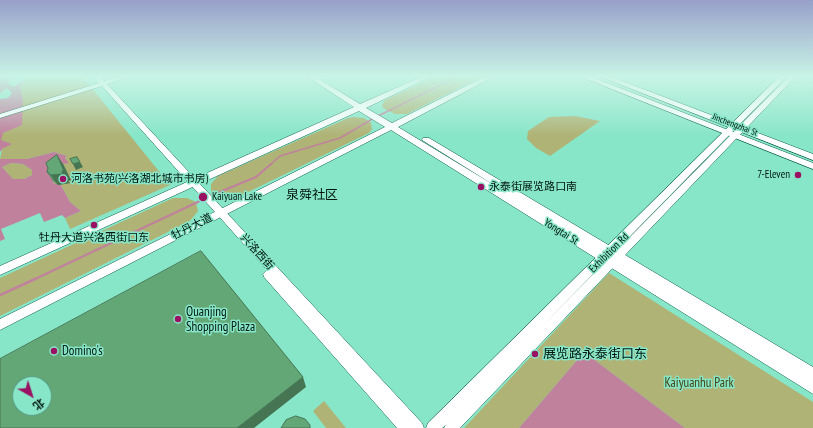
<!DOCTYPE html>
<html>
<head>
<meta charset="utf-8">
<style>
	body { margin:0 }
	#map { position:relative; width:813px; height:428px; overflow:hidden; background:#88e6c8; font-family:"PT Sans Narrow","Noto Sans SC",sans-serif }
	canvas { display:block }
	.north { position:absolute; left:12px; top:376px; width:40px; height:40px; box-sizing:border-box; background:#88e6c8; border:1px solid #52937e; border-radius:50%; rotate:141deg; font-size:11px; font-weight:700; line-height:16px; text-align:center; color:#00170f }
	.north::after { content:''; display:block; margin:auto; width:14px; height:18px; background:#9a1063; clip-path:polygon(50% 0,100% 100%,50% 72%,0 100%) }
</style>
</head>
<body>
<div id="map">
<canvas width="813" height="428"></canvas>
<div class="north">北</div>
</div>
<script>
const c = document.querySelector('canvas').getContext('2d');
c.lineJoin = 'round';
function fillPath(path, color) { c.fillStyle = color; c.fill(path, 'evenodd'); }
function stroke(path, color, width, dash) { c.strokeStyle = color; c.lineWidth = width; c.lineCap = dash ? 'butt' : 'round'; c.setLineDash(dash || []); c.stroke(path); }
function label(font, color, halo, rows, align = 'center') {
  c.font = font + ' "PT Sans Narrow","Noto Sans SC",sans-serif'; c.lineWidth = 3; c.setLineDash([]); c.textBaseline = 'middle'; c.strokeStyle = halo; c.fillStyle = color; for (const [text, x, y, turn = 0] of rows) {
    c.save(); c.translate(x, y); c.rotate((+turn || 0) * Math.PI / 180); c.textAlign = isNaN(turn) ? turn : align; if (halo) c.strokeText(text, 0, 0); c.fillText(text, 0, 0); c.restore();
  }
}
fillPath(new Path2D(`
	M 30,76 L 82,76 L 170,185 L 70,229 L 65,218 L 81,211 L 70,202 L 61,185 L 54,184 L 53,181 L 57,165 L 67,162 L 65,158 L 67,156 L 54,152 L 27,159 L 0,159 L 2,149 L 11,144 L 1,140 L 0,137 L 3,133 L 9,130 L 23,99 L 20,87 Z
	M 437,76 L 483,76 L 407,114 L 395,114 L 383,108 L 382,105 L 385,100 Z
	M 575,116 L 600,121 L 550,156 L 536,148 L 527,139 L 528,131 L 549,117 Z
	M 353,117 L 364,118 L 371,123 L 372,129 L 369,133 L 236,198 L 221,199 L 211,193 L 211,184 L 218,176 L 348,118 Z
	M 11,163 L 23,164 L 32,170 L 32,175 L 24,179 L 13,179 L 2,167 Z
	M 173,198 L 187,198 L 196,202 L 198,211 L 190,221 L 0,316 L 0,278 Z
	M 609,273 L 813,402 L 813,428 L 685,428 L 584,352 L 519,428 L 464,428 Z
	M 324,401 L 346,428 L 326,428 L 313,411 Z`), '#afb375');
fillPath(new Path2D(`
	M 0,76 L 3,78 L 18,76 L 7,82 L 13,87 L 30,76 L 20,87 L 23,99 L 22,125 L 3,133 L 1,140 L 12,144 L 2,149 L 0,152 L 0,99 L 8,98 L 12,93 L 7,88 L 0,93 Z
	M 54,152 L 67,156 L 65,158 L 69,163 L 57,165 L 53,183 L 61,185 L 70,202 L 81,211 L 65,218 L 62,215 L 44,222 L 40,213 L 1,229 L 5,239 L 0,241 L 0,159 L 27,159 ZM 11,163 L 23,164 L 32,170 L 32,175 L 24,179 L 13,179 L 2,167 Z
	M 584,352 L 685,428 L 519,428 Z`), '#c0819d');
stroke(new Path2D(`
	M 378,116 L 459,76
	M 270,165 L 280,156 L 340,138 L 374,118`), '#c0819d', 1.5);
stroke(new Path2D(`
	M 210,196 L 256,177 L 271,164
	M 33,280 L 204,199`), '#c0819d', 2);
stroke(new Path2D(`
	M 0,295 L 35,279`), '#c0819d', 2.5);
const tertiary = new Path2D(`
	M 93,76 L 100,76 L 104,81 L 120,76 L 130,76 L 107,84 L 422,423 L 424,428 L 397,428 L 264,277 L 263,274 L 267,270 L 102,86 L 0,118 L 0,114 L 99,83 Z
	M 780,76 L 787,76 L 543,325 L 789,76 L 796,76 L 460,428 L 444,428 L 446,425 L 442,428 L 426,428 L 428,423 Z`);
const secondary = new Path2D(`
	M 306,76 L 314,76 L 360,104 L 423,76 L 432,76 L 366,108 L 392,123 L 486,76 L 495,76 L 398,127 L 502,190 L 422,140 L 423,138 L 429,138 L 813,367 L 813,394 L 391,130 L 0,330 L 0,319 L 385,127 L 359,111 L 0,275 L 0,266 L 354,107 Z
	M 579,76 L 589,76 L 813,163 L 813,169 Z
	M 599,76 L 609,76 L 813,154 L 813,160 Z`);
stroke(tertiary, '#0b5d4a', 1);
stroke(secondary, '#0b5d4a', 1);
fillPath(tertiary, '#fff');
fillPath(secondary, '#fff');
fillPath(new Path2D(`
	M 63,164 L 71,180 L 68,181 L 70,183 L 58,185 L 53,181 L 47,172 Z`), '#569065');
fillPath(new Path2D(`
	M 57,155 L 63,164 L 71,180 L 68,181 L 70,183 L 58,185 L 51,175 L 62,171 Z
	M 77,157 L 83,167 L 76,170 L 73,164 Z
	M 303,377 L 306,387 L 254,428 L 237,428 Z`), '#467553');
const building = new Path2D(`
	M 57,155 L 64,171 L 62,171 L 63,174 L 51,175 L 47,172 L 48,168 L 46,163 Z
	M 77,157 L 80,162 L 73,164 L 70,159 Z
	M 201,251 L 303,377 L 237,428 L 0,428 L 0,359 ZM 20,384 L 44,384 L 44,408 L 20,408 Z
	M 296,416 L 305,419 L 310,425 L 310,428 L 281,428 L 286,420 Z`);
fillPath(building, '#64a776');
stroke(building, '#467553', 1);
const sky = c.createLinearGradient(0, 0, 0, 136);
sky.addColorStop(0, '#98a0ca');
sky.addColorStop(0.56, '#c9f4e6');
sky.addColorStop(1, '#c9f4e600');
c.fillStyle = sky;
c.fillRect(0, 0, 813, 136);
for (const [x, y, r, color] of [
	[798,175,4,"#9a1063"],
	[63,179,4,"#9a1063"],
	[481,187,4,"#9a1063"],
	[203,197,5,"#9a1063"],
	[94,225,4,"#9a1063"],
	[178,319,4,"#9a1063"],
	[54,351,4,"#9a1063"],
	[535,354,4,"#9a1063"]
]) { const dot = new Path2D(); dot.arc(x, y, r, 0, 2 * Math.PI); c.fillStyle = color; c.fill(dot); stroke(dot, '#88e6c8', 1.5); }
label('9px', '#00170f', '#88e6c8', [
	["Jinchengzhai St",735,125,21]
]);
label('11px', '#00170f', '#88e6c8', [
	["7-Eleven",790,175,"right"],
	["河洛书苑(兴洛湖北城市书房)",71,179],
	["永泰街展览路口南",489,187],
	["Kaiyuan Lake",212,197],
	["牡丹大道兴洛西街口东",94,238,"center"]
], 'left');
label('11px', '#00170f', '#88e6c8', [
	["牡丹大道",192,227,-27],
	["Yongtai St",561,232,32],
	["兴洛西街",257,252,48],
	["Exhibition Rd",609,253,-45]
]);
label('13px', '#00170f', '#88e6c8', [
	["泉舜社区",312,195]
]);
label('13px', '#00170f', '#88e6c8', [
	["Quanjing",186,312],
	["Shopping Plaza",186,327],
	["Domino's",62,351],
	["展览路永泰街口东",543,354]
], 'left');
label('13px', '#424413', '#88e6c8', [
	["Kaiyuanhu Park",699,383]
]);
</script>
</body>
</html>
